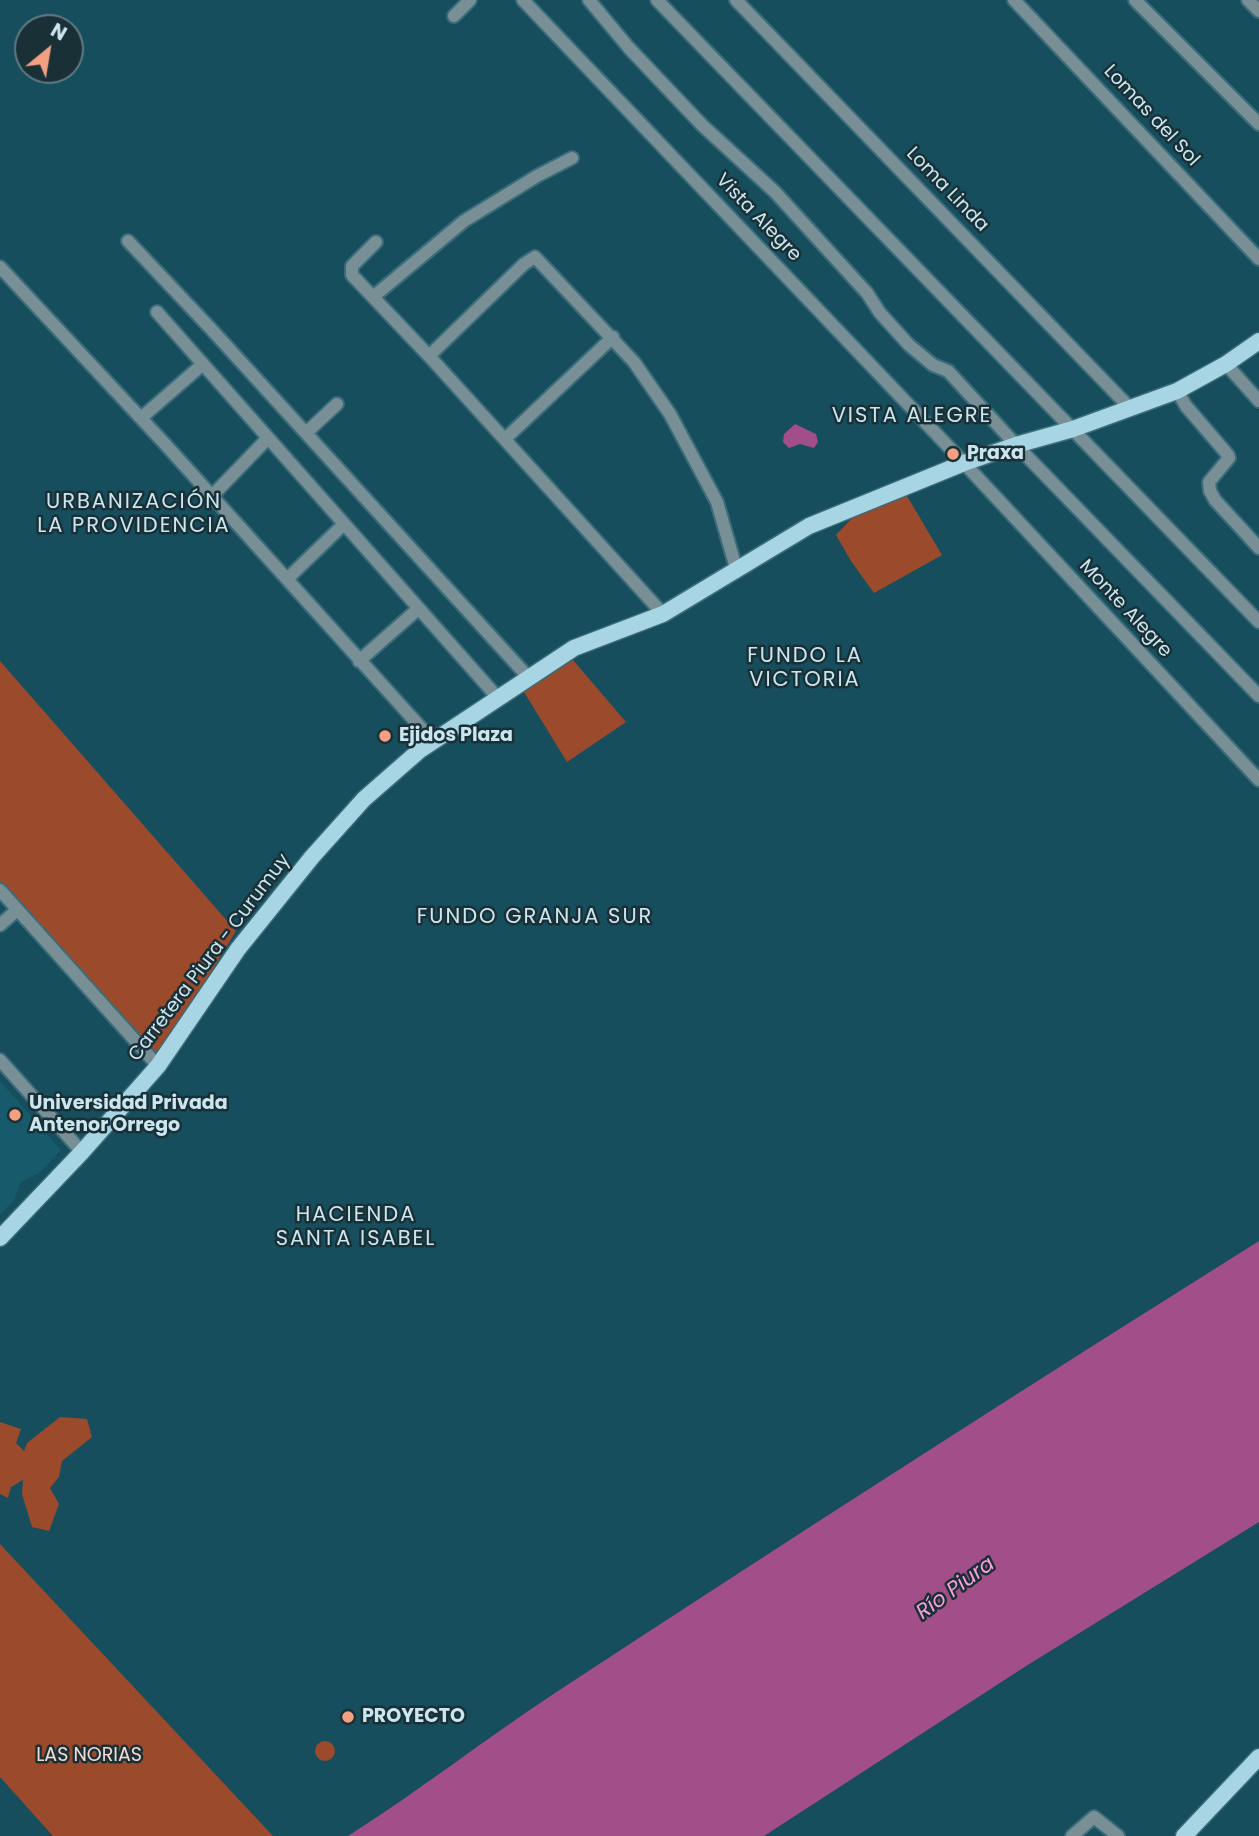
<!DOCTYPE html>
<html>
<head>
<meta charset="utf-8">
<style>
	body { margin:0 }
	#map { position:relative; width:1259px; height:1836px; overflow:hidden; background:#174e5d; font-family:Poppins,sans-serif }
	canvas { display:block }
	.north { position:absolute; left:14px; top:14px; width:70px; height:70px; box-sizing:border-box; background:#1a3037; border:2px solid #617981; border-radius:50%; rotate:30deg; font-size:19px; font-weight:700; line-height:28px; text-align:center; color:#cce6ef }
	.north::after { content:''; display:block; margin:auto; width:24px; height:32px; background:#f3a082; clip-path:polygon(50% 0,100% 100%,50% 72%,0 100%) }
</style>
</head>
<body>
<div id="map">
<canvas width="1259" height="1836"></canvas>
<div class="north">N</div>
</div>
<script>
const c = document.querySelector('canvas').getContext('2d');
c.lineJoin = 'round';
function fillPath(path, color) { c.fillStyle = color; c.fill(path, 'evenodd'); }
function stroke(path, color, width, dash) { c.strokeStyle = color; c.lineWidth = width; c.lineCap = dash ? 'butt' : 'round'; c.setLineDash(dash || []); c.stroke(path); }
function label(font, color, halo, rows, align = 'center') {
  c.font = font + ' Poppins,sans-serif'; c.lineWidth = 5; c.setLineDash([]); c.textBaseline = 'middle'; c.strokeStyle = halo; c.fillStyle = color; for (const [text, x, y, turn = 0] of rows) {
    c.save(); c.translate(x, y); c.rotate((+turn || 0) * Math.PI / 180); c.textAlign = isNaN(turn) ? turn : align; if (halo) c.strokeText(text, 0, 0); c.fillText(text, 0, 0); c.restore();
  }
}
fillPath(new Path2D(`
	M 0,1081 L 61,1150 L 38,1174 L 26,1179 L 20,1184 L 14,1200 L 0,1215 Z`), '#165a6c');
fillPath(new Path2D(`
	M 907,496 L 942,555 L 874,593 L 851,561 L 836,535 L 853,517 Z
	M 573,660 L 626,722 L 567,762 L 524,692 Z
	M 0,661 L 236,931 L 196,997 L 154,1056 L 0,882 Z
	M 60,1417 L 87,1419 L 92,1437 L 62,1461 L 59,1477 L 50,1488 L 59,1504 L 49,1531 L 32,1527 L 22,1494 L 23,1480 L 11,1487 L 8,1498 L 0,1494 L 0,1422 L 21,1429 L 16,1443 L 24,1451 L 27,1443 Z
	M 0,1544 L 273,1836 L 53,1836 L 0,1777 Z
	M315 1751a10 10 0 1 1 20 0a10 10 0 1 1-20 0Z`), '#9b4a2c');
fillPath(new Path2D(`
	M 795,424 L 816,434 L 818,442 L 814,448 L 800,444 L 789,448 L 783,442 L 784,434 Z
	M 1259,1241 L 1259,1522 L 1026,1666 L 764,1836 L 348,1836 C 419,1791 485,1739 555,1693 C 788,1540 1023,1389 1259,1241 Z`), '#a24f89');
const minor = new Path2D(`
	M 523,0 L 964,463 L 1259,780
	M 589,0 L 629,48 L 702,125 L 775,192 L 867,293 L 880,313 L 909,345 L 933,365 L 948,371 L 1016,445 L 1259,696
	M 657,0 L 1259,622
	M 736,0 L 1130,408
	M 1014,0 L 1259,259
	M 1135,0 L 1259,124
	M 1248,0 L 1259,11
	M 454,16 L 470,0
	M 128,241 L 212,330 L 529,678
	M 376,242 L 352,266 L 352,275 L 429,356 L 663,614
	M 0,267 L 165,444 L 433,741
	M 373,297 L 464,221 L 537,176 L 572,158
	M 157,312 L 498,698
	M 429,356 L 524,264 L 535,257 L 634,362 L 670,414 L 717,502 L 736,568
	M 1226,364 L 1259,401
	M 1177,391 L 1186,406 L 1228,455 L 1229,458 L 1209,482 L 1210,491 L 1215,500 L 1259,548
	M 141,418 L 203,364
	M 306,433 L 337,404
	M 505,439 L 613,337
	M 212,496 L 268,438
	M 287,579 L 344,524
	M 359,661 L 418,609
	M 0,890 L 158,1066
	M 0,925 L 17,910
	M 0,1060 L 82,1152
	M 1072,1836 L 1094,1817 L 1118,1836`);
const major = new Path2D(`
	M 0,1238 L 82,1152 L 158,1066 L 238,949 L 312,857 L 364,799 L 420,750 L 574,648 L 663,614 L 809,526 L 964,463 L 1016,445 L 1073,429 L 1177,391 L 1226,364 L 1259,341
	M 1184,1836 L 1259,1757`);
stroke(minor, '#3b6c7a', 16);
stroke(major, '#3b6c7a', 19);
stroke(minor, '#798f96', 12);
stroke(major, '#a8d5e4', 16);
for (const [x, y, r, color] of [
	[953,454,7,"#f3a082"],
	[385,736,7,"#f3a082"],
	[15,1115,7,"#f3a082"],
	[348,1717,7,"#f3a082"]
]) { const dot = new Path2D(); dot.arc(x, y, r, 0, 2 * Math.PI); c.fillStyle = color; c.fill(dot); stroke(dot, '#1a3037', 2.5); }
label('19px', '#cce6ef', '#1a3037', [
	["Lomas del Sol",1151,116,47],
	["Loma Linda",947,190,46],
	["Vista Alegre",758,218,46],
	["Monte Alegre",1125,609,47],
	["Carretera Piura - Curumuy",210,958,-53]
]);
label('bold 19px', '#cce6ef', '#1a3037', [
	["Praxa",967,454],
	["Ejidos Plaza",399,736],
	["Universidad Privada",29,1104],
	["Antenor Orrego",29,1126],
	["PROYECTO",362,1717]
], 'left');
label('19px', '#f3d9cf', '#1a3037', [
	["LAS NORIAS",89,1756]
]);
c.letterSpacing = '2px';
label('21px', '#cce6ef', '#1a3037', [
	["VISTA ALEGRE",912,417],
	["URBANIZACIÓN",134,503],
	["LA PROVIDENCIA",134,527],
	["FUNDO LA",805,657],
	["VICTORIA",805,681],
	["FUNDO GRANJA SUR",535,918],
	["HACIENDA",356,1216],
	["SANTA ISABEL",356,1240]
]);
c.letterSpacing = '0px';
label('italic 21px', '#f89fda', '#1a3037', [
	["Río Piura",956,1589,-36]
]);
</script>
</body>
</html>
